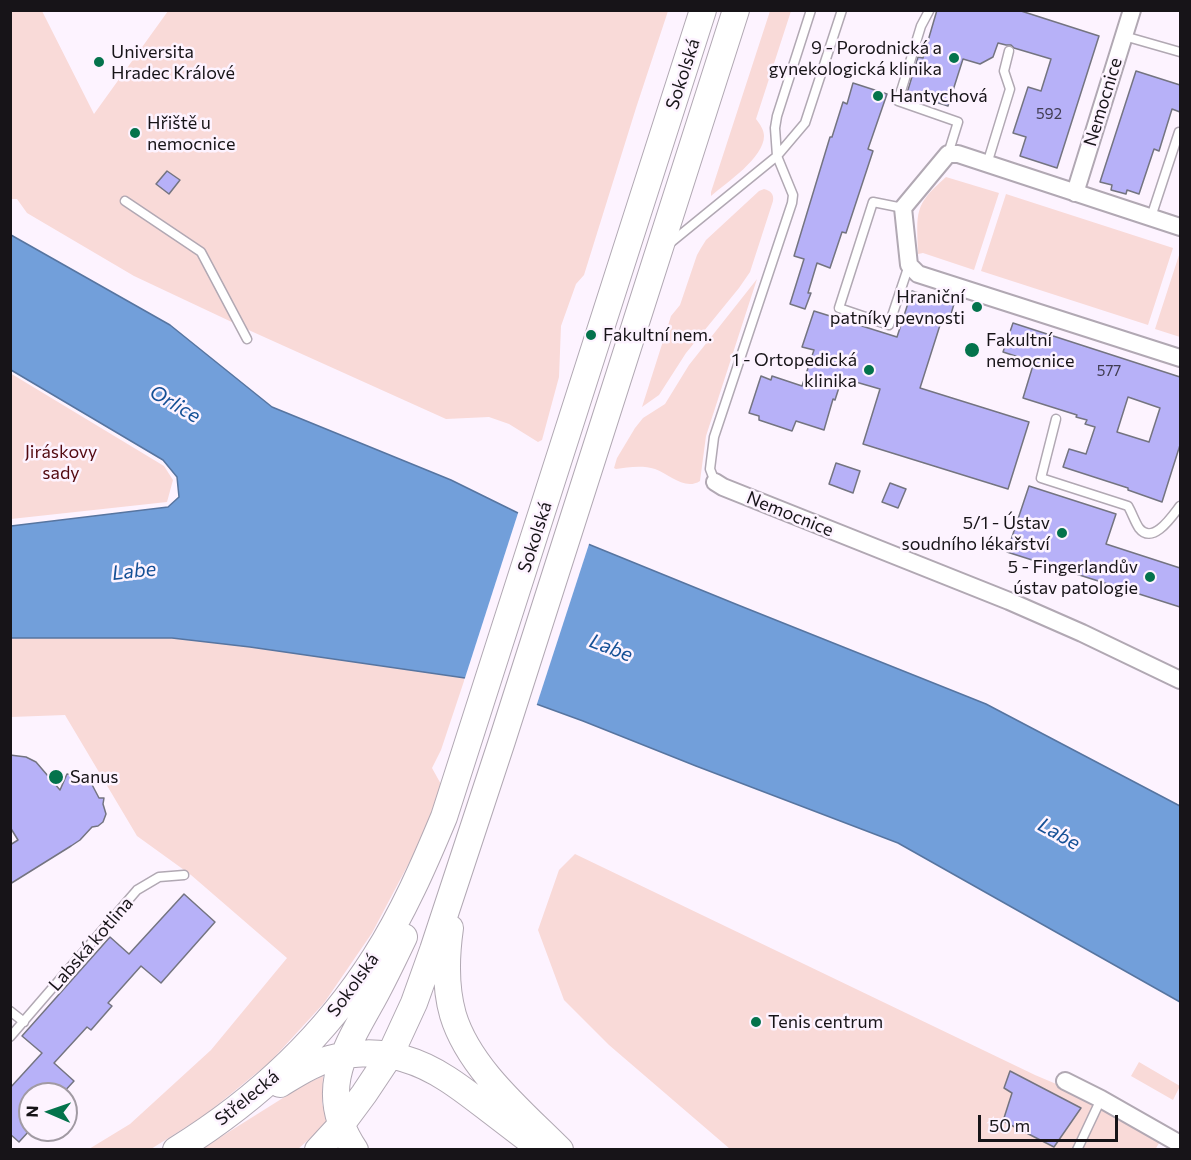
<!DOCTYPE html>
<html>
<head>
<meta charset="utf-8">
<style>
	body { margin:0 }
	#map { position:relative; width:1191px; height:1160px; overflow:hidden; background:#fdf3ff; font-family:Commissioner,sans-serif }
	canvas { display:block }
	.frame { position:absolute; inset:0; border:12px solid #171418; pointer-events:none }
	.north { position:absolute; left:18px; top:1082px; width:60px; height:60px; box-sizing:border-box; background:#fdf3ff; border:2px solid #a19aa3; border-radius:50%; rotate:272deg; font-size:16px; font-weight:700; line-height:24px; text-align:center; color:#171418 }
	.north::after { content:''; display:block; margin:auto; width:21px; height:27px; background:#04734c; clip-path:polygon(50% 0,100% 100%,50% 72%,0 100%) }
	.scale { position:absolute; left:978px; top:1115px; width:140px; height:27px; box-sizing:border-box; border:3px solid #171418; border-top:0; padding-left:8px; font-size:18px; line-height:21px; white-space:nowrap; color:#171418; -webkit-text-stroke:4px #fdf3ff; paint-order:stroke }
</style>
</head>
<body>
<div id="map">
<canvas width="1191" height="1160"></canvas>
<div class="frame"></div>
<div class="north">N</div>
<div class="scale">50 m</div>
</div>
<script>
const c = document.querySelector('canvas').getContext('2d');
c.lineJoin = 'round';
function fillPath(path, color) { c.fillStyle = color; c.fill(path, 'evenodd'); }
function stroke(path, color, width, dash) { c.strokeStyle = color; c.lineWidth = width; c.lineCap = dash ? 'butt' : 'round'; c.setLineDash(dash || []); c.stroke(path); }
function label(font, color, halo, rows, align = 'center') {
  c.font = font + ' Commissioner,sans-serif'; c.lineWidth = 5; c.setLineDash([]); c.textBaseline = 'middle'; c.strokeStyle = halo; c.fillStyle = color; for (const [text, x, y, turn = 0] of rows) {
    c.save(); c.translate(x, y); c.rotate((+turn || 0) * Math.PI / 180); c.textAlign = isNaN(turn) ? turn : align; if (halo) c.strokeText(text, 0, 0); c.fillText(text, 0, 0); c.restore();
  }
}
fillPath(new Path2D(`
	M 11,11 L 42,11 L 94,114 L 168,11 L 668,11 L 636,108 L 584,275 L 576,284 L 561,326 L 559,377 L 542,440 L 538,442 L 509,424 L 489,417 L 446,419 L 253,332 L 134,276 L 27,213 L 17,199 L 11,199 Z
	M 770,11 L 791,11 L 756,119 C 760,124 764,130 764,136 C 764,158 726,183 711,196 L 711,192 Z
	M 946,177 L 999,193 L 974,270 L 923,253 L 918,254 C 917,212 913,206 946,177 Z
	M 764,189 C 771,191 774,194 773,201 L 750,272 L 739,288 L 686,353 L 659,395 L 642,407 L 671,316 L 680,305 L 697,255 L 701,248 L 706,240 L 759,191 Z
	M 1006,194 L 1173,248 L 1148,325 L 981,271 Z
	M 1180,252 L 1180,337 L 1155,329 Z
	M 757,279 L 706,436 L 700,481 C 685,491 669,474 655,469 C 643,465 628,467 616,469 L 614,468 L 617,458 L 635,428 L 643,418 L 665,404 L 689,365 Z
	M 10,373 L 164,466 L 173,480 L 167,502 L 11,519 Z
	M 10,638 L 172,638 L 250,647 L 465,678 L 441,750 L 432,768 L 442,786 L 419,844 L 372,933 L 324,1003 L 270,1062 L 205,1115 L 151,1149 L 89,1149 L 130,1124 L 211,1050 L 287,958 L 191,875 L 137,836 L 65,715 L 11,717 Z
	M 575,854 L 1035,1075 L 1094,1100 L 1162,1138 L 1155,1150 L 730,1149 L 609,1045 L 564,1000 L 538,930 L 559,870 Z
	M 1139,1062 L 1180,1086 L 1173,1100 L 1131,1076 Z
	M 323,1076 L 322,1103 L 327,1121 L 316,1133 L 298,1149 L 200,1150 L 302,1086 Z`), '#f9dad8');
const water = new Path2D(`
	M 11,235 L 170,325 L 272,407 L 451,480 L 518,513 L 588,544 L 738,605 L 986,704 L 1180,806 L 1180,1002 L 898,843 L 696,766 L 583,721 L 465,678 L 250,647 L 172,638 L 11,638 L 11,526 L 168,507 L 179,497 L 177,477 L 163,460 L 11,370 Z`);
fillPath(water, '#729fda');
stroke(water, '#5775a0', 1.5);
fillPath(new Path2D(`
	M 519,510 L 590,541 L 536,707 L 464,681 Z`), '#fdf3ff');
const building = new Path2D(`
	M 937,10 L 1018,10 L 1099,36 L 1057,168 L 1020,156 L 1026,137 L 1013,133 L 1028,87 L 1041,91 L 1051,59 L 1014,48 L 1011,45 L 1006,45 L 998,43 L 993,57 L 980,64 L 963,59 L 948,106 L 907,93 L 918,57 L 923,58 Z
	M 1136,71 L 1180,85 L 1180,112 L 1172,109 L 1159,151 L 1154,149 L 1139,194 L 1127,190 L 1126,194 L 1111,190 L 1112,185 L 1100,182 Z
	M 853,83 L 887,94 L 868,149 L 873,151 L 846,233 L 842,232 L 830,268 L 817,263 L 808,293 L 811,293 L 805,309 L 790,304 L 804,259 L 794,256 L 830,137 L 832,137 L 843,102 L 847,104 Z
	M 167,171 L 180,180 L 169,194 L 156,184 Z
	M 912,291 L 954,304 L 948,324 L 941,322 L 920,388 L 1029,422 L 1008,489 L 863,444 L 880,389 L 842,378 L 835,400 L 833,399 L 824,430 L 796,421 L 792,431 L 759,420 L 759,416 L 749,413 L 761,376 L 771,380 L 772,376 L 802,386 L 814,350 L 802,347 L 814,311 L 897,337 Z
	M 1013,323 L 1180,377 L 1180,445 L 1162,502 L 1128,490 L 1128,488 L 1063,467 L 1069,449 L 1086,454 L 1095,427 L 1085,424 L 1087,420 L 1076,417 L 1077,415 L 1023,398 L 1034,362 L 1003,352 ZM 1128,397 L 1160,408 L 1149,442 L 1117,432 Z
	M 836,463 L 860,471 L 853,493 L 829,484 Z
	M 890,483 L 906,489 L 898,508 L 882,502 Z
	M 1029,486 L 1116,514 L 1106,544 L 1180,568 L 1180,607 L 1007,552 Z
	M 10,755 L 26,757 L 36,762 L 60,790 L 67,774 L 88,777 L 99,798 L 104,798 L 103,804 L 106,814 L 103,822 L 98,826 L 92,827 L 80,840 L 71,846 L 10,884 L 10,845 L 18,840 L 10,827 Z
	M 184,894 L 215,922 L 161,983 L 141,966 L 108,1003 L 112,1006 L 91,1030 L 87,1027 L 54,1063 L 74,1081 L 62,1094 L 30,1094 L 30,1130 L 19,1142 L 10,1134 L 10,1088 L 42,1053 L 22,1036 L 110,937 L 129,954 Z
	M 1010,1071 L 1081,1108 L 1054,1147 L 1003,1121 L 1012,1093 L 1004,1088 Z`);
fillPath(building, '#b7b1f8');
stroke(building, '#747480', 1.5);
const lane = new Path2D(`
	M 929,11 L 921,26 L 898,101 L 958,122 L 948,154
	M 1124,36 L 1180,52
	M 987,164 L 1010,89 L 1004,71 L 1009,51
	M 125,201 L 201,252 L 247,339
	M 903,208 L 873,202 L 839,308 L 889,325 L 909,265
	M 1151,217 L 1179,132 L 1180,132
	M 669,244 L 777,156 L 775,128 L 777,116 L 811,10
	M 1056,419 L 1041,478 L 1128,506 C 1132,513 1135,522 1139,528 C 1153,546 1173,515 1180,506
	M 715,482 L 710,469 L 714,437 L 792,203 L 793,195 L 777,156 L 805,123 L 842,10
	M 10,1011 L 24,1022
	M 10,1037 L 137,890 L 159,877 L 184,875
	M 1077,1150 L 1101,1099`);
const street = new Path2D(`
	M 1075,193 L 1132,10
	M 1180,227 L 958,154 L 948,154 L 903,208 L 909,265 L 918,274 L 1180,358
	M 715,482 L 723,487 L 1009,601 L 1082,633 L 1180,680
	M 1065,1081 L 1101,1099 L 1180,1144`);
const primary = new Path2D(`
	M 450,928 C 446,956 445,987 453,1015 C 469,1068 521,1111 560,1150
	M 280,1084 C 295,1075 311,1064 329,1059 C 353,1052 381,1051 405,1059 C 437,1068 465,1091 491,1111 C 508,1124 525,1137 542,1150
	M 176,1150 C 255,1101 325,1036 375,957 C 403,913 424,865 444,817 L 703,10
	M 318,1150 L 341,1125 L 364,1094 L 390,1055 L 414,1003 L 433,950 L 502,741 L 736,10
	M 355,1150 C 316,1093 344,1051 373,999 C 384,979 394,958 404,937`);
stroke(lane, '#b1a8b3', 11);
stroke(street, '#b1a8b3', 20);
stroke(primary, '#b1a8b3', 28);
stroke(lane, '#fff', 8);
stroke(street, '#fff', 16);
stroke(primary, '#fff', 26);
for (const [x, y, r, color] of [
	[954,58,6,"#04734c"],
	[99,62,6,"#04734c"],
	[878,96,6,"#04734c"],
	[135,133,6,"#04734c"],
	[977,307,6,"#04734c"],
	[591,335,6,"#04734c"],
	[972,350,8,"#04734c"],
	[869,370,6,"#04734c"],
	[1062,533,6,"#04734c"],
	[1150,577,6,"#04734c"],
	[56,777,8,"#04734c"],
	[756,1022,6,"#04734c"]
]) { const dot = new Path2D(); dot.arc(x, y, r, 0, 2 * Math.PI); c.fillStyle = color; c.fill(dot); stroke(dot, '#fdf3ff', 2); }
label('15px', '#3f3b50', null, [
	["592",1049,114],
	["577",1109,371]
]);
label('18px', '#171418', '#fdf3ff', [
	["9 - Porodnická a",942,48,"right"],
	["gynekologická klinika",942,69,"right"],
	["Universita",111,52],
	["Hradec Králové",111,73],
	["Hantychová",890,96],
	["Hřiště u",147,123],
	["nemocnice",147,144],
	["Hraniční",965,297,"right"],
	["patníky pevnosti",965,318,"right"],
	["Fakultní nem.",603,335],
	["Fakultní",986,340],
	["nemocnice",986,361],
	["1 - Ortopedická",857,360,"right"],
	["klinika",857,381,"right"],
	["5/1 - Ústav",1050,523,"right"],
	["soudního lékařství",1050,544,"right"],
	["5 - Fingerlandův",1138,567,"right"],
	["ústav patologie",1138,588,"right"],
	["Sanus",70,777],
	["Tenis centrum",768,1022]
], 'left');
label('18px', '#171418', '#fdf3ff', [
	["Sokolská",683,74,-72],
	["Nemocnice",1103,102,-73],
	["Nemocnice",790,514,22],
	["Sokolská",535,537,-72],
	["Labská kotlina",91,944,-49],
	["Sokolská",353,985,-54],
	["Střelecká",247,1098,-39]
]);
label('18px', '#530910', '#fdf3ff', [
	["Jiráskovy",61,452],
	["sady",61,473]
]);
label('italic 20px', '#155096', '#fdf3ff', [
	["Orlice",175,404,30],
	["Labe",134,571,-6],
	["Labe",611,648,21],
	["Labe",1059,834,29]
]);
</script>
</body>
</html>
